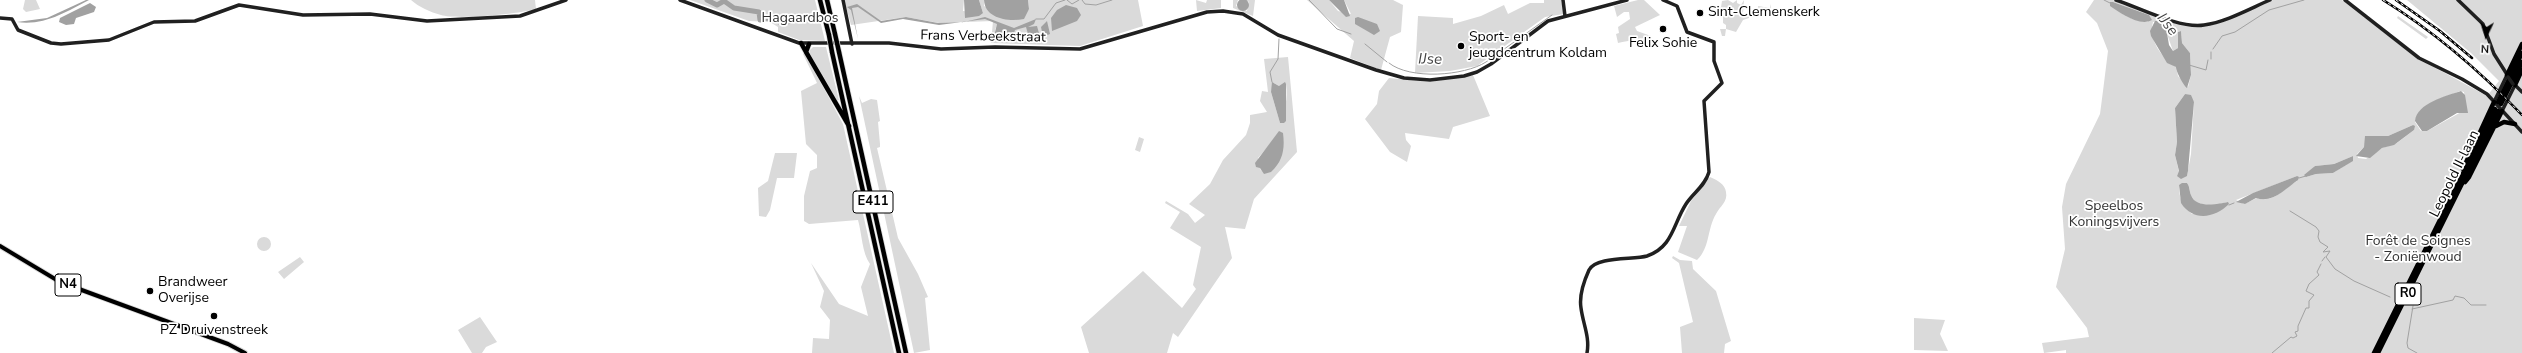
<!DOCTYPE html>
<html>
<head>
<meta charset="utf-8">
<style>
	body { margin:0 }
	#map { position:relative; width:2522px; height:353px; overflow:hidden; background:#fff; font-family:"Nunito Sans",sans-serif }
	canvas { display:block }
	.north { position:absolute; left:2466px; top:16px; width:40px; height:40px; -webkit-text-stroke:3px #fff; paint-order:stroke; rotate:184deg; font-size:11px; font-weight:700; line-height:16px; text-align:center; color:#000 }
	.north::after { content:''; display:block; margin:auto; width:14px; height:18px; background:#000; clip-path:polygon(50% 0,100% 100%,50% 72%,0 100%) }
</style>
</head>
<body>
<div id="map">
<canvas width="2522" height="353"></canvas>
<div class="north">N</div>
</div>
<script>
const c = document.querySelector('canvas').getContext('2d');
c.lineJoin = 'round';
function fillPath(path, color) { c.fillStyle = color; c.fill(path, 'evenodd'); }
function stroke(path, color, width, dash) { c.strokeStyle = color; c.lineWidth = width; c.lineCap = dash ? 'butt' : 'round'; c.setLineDash(dash || []); c.stroke(path); }
function label(font, color, halo, rows, align = 'center') {
  c.font = font + ' "Nunito Sans",sans-serif'; c.lineWidth = 3.5; c.setLineDash([]); c.textBaseline = 'middle'; c.strokeStyle = halo; c.fillStyle = color; for (const [text, x, y, turn = 0] of rows) {
    c.save(); c.translate(x, y); c.rotate((+turn || 0) * Math.PI / 180); c.textAlign = isNaN(turn) ? turn : align; if (halo) c.strokeText(text, 0, 0); c.fillText(text, 0, 0); c.restore();
  }
}
fillPath(new Path2D(`
	M 25,0 L 36,0 L 40,9 L 26,12 L 23,9 Z
	M 411,0 L 535,0 L 536,9 C 519,14 457,20 441,15 C 430,12 419,7 411,0 Z
	M 690,0 L 815,0 L 825,41 L 799,40 L 778,32 L 778,27 L 770,22 L 749,21 Z
	M 844,0 L 964,0 L 963,11 L 983,13 L 979,0 L 984,0 L 984,6 L 1015,20 L 1029,9 L 1028,0 L 1138,0 L 1143,26 L 1080,46 L 991,43 L 993,21 L 939,23 L 906,17 L 851,25 ZM 998,22 L 1012,39 L 998,40 L 995,30 Z
	M 1196,0 L 1206,3 L 1207,0 L 1221,0 L 1221,8 L 1197,11 Z
	M 1233,0 L 1238,0 L 1236,6 L 1247,11 L 1249,2 L 1245,0 L 1255,0 L 1253,16 L 1233,8 Z
	M 1307,0 L 1329,0 L 1338,11 L 1351,14 L 1344,0 L 1393,0 L 1403,5 L 1401,32 L 1390,37 L 1381,70 L 1350,58 L 1354,41 Z
	M 1544,0 L 1561,0 L 1564,14 L 1545,17 L 1477,66 L 1450,71 L 1415,73 L 1418,16 L 1453,18 L 1453,24 L 1481,16 L 1504,5 L 1508,14 L 1530,3 L 1544,3 Z
	M 1638,0 L 1644,0 L 1660,15 L 1635,27 L 1637,31 L 1651,36 C 1640,40 1630,40 1618,43 L 1616,34 L 1619,33 L 1618,27 L 1630,19 L 1629,12 L 1624,12 L 1617,17 L 1614,6 Z
	M 1728,0 L 1733,3 L 1737,0 L 1737,3 L 1741,5 L 1744,0 L 1743,13 L 1749,14 L 1749,18 L 1743,20 L 1736,32 L 1726,29 L 1725,36 L 1722,36 L 1720,29 L 1726,29 L 1726,25 L 1723,23 L 1723,16 L 1729,14 L 1721,14 L 1717,8 L 1721,7 L 1722,1 Z
	M 2094,0 L 2113,0 L 2174,22 L 2199,27 L 2213,25 L 2273,0 L 2342,0 L 2414,56 L 2487,96 L 2499,81 L 2471,53 L 2407,0 L 2522,0 L 2522,353 L 2066,353 L 2066,350 L 2044,353 L 2042,343 L 2089,337 L 2087,328 L 2056,287 L 2065,249 L 2062,207 L 2066,184 L 2100,114 L 2103,91 L 2108,51 L 2097,23 L 2086,12 ZM 2113,2 L 2149,15 L 2148,22 C 2133,20 2119,16 2113,2 ZM 2161,21 L 2176,29 L 2167,34 L 2173,51 L 2178,48 L 2178,32 L 2181,31 L 2182,43 L 2190,53 L 2191,75 L 2188,87 L 2178,76 L 2176,67 C 2162,58 2148,40 2153,22 ZM 2460,91 L 2464,92 L 2466,113 L 2463,111 L 2427,131 L 2421,131 L 2415,122 C 2419,102 2445,98 2460,91 ZM 2185,94 L 2194,102 L 2191,154 L 2187,176 L 2177,176 L 2179,172 L 2175,155 L 2177,142 L 2175,108 ZM 2413,125 L 2414,130 L 2397,143 L 2382,148 L 2366,159 L 2358,158 L 2357,154 L 2364,147 L 2367,136 L 2388,136 ZM 2353,156 L 2352,161 L 2333,173 L 2316,174 L 2306,177 L 2315,166 L 2334,164 ZM 2297,176 L 2297,181 C 2285,187 2274,204 2257,198 L 2244,204 L 2236,200 ZM 2187,183 C 2190,187 2189,190 2191,195 C 2196,209 2217,205 2228,202 L 2192,214 C 2182,204 2179,199 2179,185 Z
	M 1771,4 L 1771,14 L 1761,14 L 1767,12 L 1759,12 L 1758,6 L 1770,8 Z
	M 2398,16 L 2428,37 L 2426,39 L 2397,18 Z
	M 813,47 L 826,47 L 839,100 L 837,101 L 810,55 L 809,51 Z
	M 805,53 L 843,124 L 894,353 L 812,353 L 813,338 L 829,339 L 830,320 L 820,307 L 824,291 L 811,263 L 839,304 L 868,316 L 861,287 L 870,264 C 862,253 862,234 858,220 L 809,224 L 804,221 L 804,196 L 810,171 L 817,168 L 817,155 L 806,144 L 801,91 L 817,83 L 803,54 Z
	M 1288,57 L 1297,152 L 1254,199 L 1245,229 L 1225,227 L 1232,258 L 1178,337 L 1173,333 L 1167,353 L 1089,353 L 1081,327 L 1143,271 L 1182,308 L 1196,289 L 1193,285 L 1201,247 L 1170,228 L 1180,212 L 1165,203 L 1166,201 L 1188,214 L 1195,223 L 1205,215 L 1189,204 L 1210,184 L 1223,160 L 1246,135 L 1250,123 L 1250,115 L 1267,112 L 1260,101 L 1262,91 L 1268,92 L 1264,59 ZM 1274,83 L 1279,86 L 1286,84 C 1288,99 1285,110 1280,123 L 1271,92 ZM 1272,142 L 1261,171 L 1258,158 Z
	M 1473,75 L 1490,116 L 1453,127 L 1449,139 L 1405,133 L 1406,140 L 1411,146 L 1407,162 L 1390,152 L 1365,119 L 1377,104 L 1379,91 L 1389,78 L 1430,82 Z
	M 859,96 L 862,103 L 871,99 L 877,100 L 880,121 L 878,122 L 880,144 L 880,147 L 877,148 L 898,238 L 918,274 L 928,297 L 925,298 L 930,350 L 914,353 Z
	M 1139,137 L 1144,139 L 1140,152 L 1135,150 Z
	M 775,153 L 797,153 L 794,178 L 777,178 L 770,210 L 766,217 L 759,216 L 758,188 L 768,181 Z
	M 1710,177 C 1717,180 1725,184 1726,192 C 1728,202 1720,206 1716,214 C 1707,229 1710,248 1697,260 L 1678,252 L 1687,226 L 1679,226 L 1691,201 Z
	M257 244a7 7 0 1 1 14 0a7 7 0 1 1-14 0Z
	M 1673,256 L 1680,260 L 1692,261 L 1693,269 L 1716,291 L 1731,341 L 1725,344 L 1724,353 L 1682,353 L 1680,327 L 1693,322 L 1679,263 L 1672,258 Z
	M 300,257 L 304,262 L 284,279 L 278,272 Z
	M 480,317 L 497,342 L 486,347 L 482,353 L 472,353 L 458,330 Z
	M 1914,318 L 1945,320 L 1940,334 L 1948,351 L 1914,350 Z`), '#dadada');
fillPath(new Path2D(`
	M1237 5a6 6 0 1 1 12 0a6 6 0 1 1-12 0Z
	M 86,0 L 89,0 C 66,12 44,26 17,22 L 47,18 Z
	M 964,0 L 979,0 L 983,13 L 979,16 L 965,18 Z
	M 984,0 L 1028,0 L 1029,9 L 1024,19 C 1009,22 985,19 984,0 Z
	M 1329,0 L 1344,0 L 1350,16 L 1346,17 Z
	M 2113,2 L 2149,15 L 2152,20 C 2140,27 2120,13 2110,6 L 2110,2 Z
	M 90,3 L 96,7 L 94,12 L 76,18 L 74,24 L 66,25 L 59,22 L 60,18 Z
	M 857,4 L 881,21 L 906,17 L 938,23 L 964,22 L 985,17 L 1014,28 L 1036,19 L 1034,24 L 1028,27 L 1037,26 L 1040,37 L 1028,34 L 1026,27 L 1015,30 L 1012,39 L 998,40 L 994,36 L 997,24 L 985,19 L 939,25 L 903,19 L 881,23 L 858,7 L 852,8 L 858,39 L 851,10 L 847,7 Z
	M 1066,5 L 1077,8 L 1081,15 L 1077,21 L 1052,31 L 1051,18 L 1057,10 Z
	M 1358,17 L 1377,24 L 1380,31 L 1374,35 L 1355,24 L 1355,18 Z
	M 1047,21 L 1050,34 L 1043,37 L 1041,27 Z
	M 2155,21 L 2161,21 L 2177,30 L 2167,33 L 2169,45 L 2173,51 L 2178,48 L 2178,32 L 2181,31 L 2182,43 L 2190,53 L 2191,75 L 2187,88 C 2184,86 2176,72 2176,67 L 2167,63 L 2151,36 L 2150,31 Z
	M 1272,82 L 1279,86 L 1285,82 L 1286,84 L 1286,121 L 1284,123 L 1280,123 L 1271,92 Z
	M 2461,91 L 2465,95 L 2468,113 L 2457,113 L 2427,131 L 2422,131 L 2415,121 C 2417,103 2446,96 2461,91 Z
	M 2185,94 L 2191,95 L 2194,102 L 2188,171 L 2187,176 L 2181,179 L 2177,176 L 2179,171 L 2175,155 L 2177,142 L 2175,108 Z
	M 2413,125 L 2415,126 L 2414,130 L 2394,145 L 2382,148 L 2370,158 L 2356,156 L 2364,147 L 2365,136 L 2388,136 Z
	M 1279,131 L 1283,133 C 1285,149 1283,161 1271,172 L 1264,174 L 1260,168 L 1256,167 L 1255,163 Z
	M 2353,156 L 2353,161 L 2333,173 L 2316,174 L 2306,177 L 2304,175 L 2315,166 L 2334,164 Z
	M 2297,176 L 2299,177 L 2298,180 C 2286,188 2273,204 2256,198 L 2245,204 L 2236,202 L 2253,193 Z
	M 2182,183 L 2187,183 C 2190,187 2189,190 2191,195 C 2196,209 2218,204 2228,202 L 2229,204 C 2215,218 2193,222 2181,203 L 2179,185 Z`), '#a1a1a1');
stroke(new Path2D(`
	M 1067,0 L 1072,4 L 1079,0
	M 1082,0 L 1085,4 L 1096,5 L 1112,0
	M 1309,0 L 1337,29 L 1351,34
	M 2104,0 L 2110,3
	M 1036,19 L 1044,19 L 1056,3 L 1065,0
	M 1365,44 L 1387,62
	M 2213,49 L 2222,36 L 2235,32 L 2269,10 L 2304,0
	M 2211,59 L 2211,52
	M 1389,63 C 1410,80 1464,76 1486,62 L 1552,15
	M 2189,65 L 2206,70 L 2208,60
	M 1272,82 L 1270,72 L 1278,59 L 1279,39
	M 2299,178 L 2306,176
	M 2229,205 L 2234,203
	M 2290,211 L 2316,227 L 2319,231 L 2318,237 L 2320,242 L 2328,247 L 2323,252 L 2330,251 L 2326,257 L 2335,269 L 2354,281 L 2390,297
	M 2322,261 L 2325,257
	M 2413,306 L 2407,343 L 2408,348 L 2417,353
	M 2412,309 L 2453,300 L 2455,296 L 2464,298 L 2471,305 L 2486,305
	M 2272,353 L 2291,337 L 2293,338 L 2297,336 L 2295,332 L 2298,331 L 2298,326 L 2306,308 L 2309,308 L 2309,301 L 2314,295 L 2306,291 L 2309,284 L 2319,275 L 2317,272 L 2321,264`), '#a1a1a1', 1);
stroke(new Path2D(`
	M 707,0 L 717,5 L 724,1 L 734,8 L 759,12 L 760,20 L 767,18 L 782,23 L 802,19`), '#a1a1a1', 5);
const primary = new Path2D(`
	M 0,246 L 60,282 L 228,344 L 245,353`);
const highway = new Path2D(`
	M 820,0 L 829,35
	M 827,0 L 835,34
	M 801,43 L 806,52
	M 809,44 L 806,52 L 849,126
	M 832,52 L 899,353
	M 839,52 L 906,353
	M 2507,75 L 2522,44
	M 2515,85 L 2522,70
	M 2498,102 L 2522,53
	M 2501,104 L 2522,62
	M 2496,126 L 2504,122 L 2515,124
	M 2463,169 L 2494,102
	M 2465,182 L 2469,177 L 2502,111
	M 2374,353 L 2495,109
	M 2378,353 L 2498,111`);
stroke(primary, '#dbdbdb', 6);
stroke(highway, '#dbdbdb', 6);
stroke(new Path2D(`
	M 680,0 L 799,43 L 889,43 L 941,49 L 995,47 L 1080,49 L 1207,12 L 1223,11 L 1243,14 L 1278,35 L 1376,70 L 1404,78 L 1430,80 L 1464,76 L 1477,72 L 1491,64 L 1548,21 L 1627,0
	M 843,0 L 852,44
	M 1563,0 L 1565,16
	M 2116,0 C 2140,8 2180,29 2204,25 C 2226,22 2249,9 2270,0
	M 2345,0 L 2419,58 L 2462,79 L 2487,94 L 2522,132
	M 2458,0 L 2483,24 L 2494,54 L 2508,76
	M 0,18 L 12,19 L 18,30 L 51,43 L 61,44 L 109,40 L 154,22 L 195,21 L 239,5 L 303,15 L 370,14 L 427,21 L 520,16 L 566,0
	M 2514,84 L 2522,92
	M 2494,102 L 2507,75
	M 2502,111 L 2515,85
	M 1587,353 C 1590,337 1583,324 1581,308 C 1579,296 1584,281 1589,270 C 1596,256 1634,260 1647,256 C 1673,247 1673,224 1686,204 C 1693,193 1705,186 1709,172 L 1704,101 L 1722,83 L 1714,61 L 1714,42 L 1687,32 L 1677,6 L 1663,0`), '#202020', 3.5);
stroke(primary, '#000', 4);
stroke(highway, '#000', 4.5);
const rail = new Path2D(`
	M 2383,0 C 2435,32 2480,71 2522,115
	M 2396,0 L 2440,31 L 2472,58`);
stroke(rail, '#000', 2.5);
stroke(rail, '#fff', 1, [3]);
const highwayBridge = new Path2D(`
	M 835,34 L 839,52
	M 829,35 L 832,52`);
stroke(highwayBridge, '#dbdbdb', 6, []);
stroke(new Path2D(`
	M 2508,77 L 2513,84`), '#202020', 3.5);
stroke(highwayBridge, '#000', 4.5);
for (const [x, y, r, color] of [
	[1700,13,4,"#000"],
	[1663,29,4,"#000"],
	[1461,46,4,"#000"],
	[150,291,4,"#000"],
	[214,316,4,"#000"]
]) { const dot = new Path2D(); dot.arc(x, y, r, 0, 2 * Math.PI); c.fillStyle = color; c.fill(dot); stroke(dot, '#fff', 1.5); }
for (const [x, y, w] of [
	[873,202,40],
	[68,285,26],
	[2408,294,26]
]) { const box = new Path2D(); box.roundRect(x - w / 2, y - 11, w, 22, 3); c.fillStyle = '#fff'; c.fill(box); stroke(box, '#000', 1); }
label('bold 13px', '#000', null, [
	["E411",873,202],
	["N4",68,285],
	["R0",2408,294]
]);
label('14px', '#000', '#fff', [
	["Sint-Clemenskerk",1708,13],
	["Sport- en",1469,38],
	["jeugdcentrum Koldam",1469,54],
	["Felix Sohie",1663,44,"center"],
	["Brandweer",158,283],
	["Overijse",158,299],
	["PZ Druivenstreek",214,331,"center"]
], 'left');
label('14px', '#313131', '#fff', [
	["Hagaardbos",800,19],
	["Speelbos",2114,207],
	["Koningsvijvers",2114,223],
	["Forêt de Soignes",2418,242],
	["- Zoniënwoud",2418,258]
]);
label('14px', '#000', '#fff', [
	["Frans Verbeekstraat",983,37,1],
	["Leopold II-laan",2455,174,-64]
]);
label('italic 15px', '#424242', '#fff', [
	["IJse",2167,25,52],
	["IJse",1430,60,1]
]);
</script>
</body>
</html>
